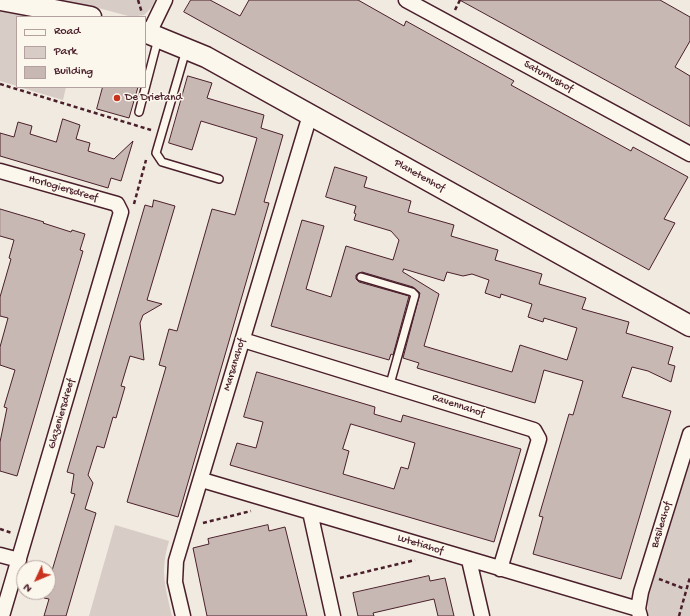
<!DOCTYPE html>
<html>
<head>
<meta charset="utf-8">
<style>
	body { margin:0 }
	#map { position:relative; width:690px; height:616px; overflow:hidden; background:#f0eae0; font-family:"Gochi Hand",sans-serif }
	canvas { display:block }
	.legend { position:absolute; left:16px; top:16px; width:130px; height:72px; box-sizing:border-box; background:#fbf7ec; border:1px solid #b4a19f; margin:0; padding:5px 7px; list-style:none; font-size:12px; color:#4a1f2b }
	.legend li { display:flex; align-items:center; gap:8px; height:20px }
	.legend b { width:20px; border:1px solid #b4a19f }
	.north { position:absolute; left:16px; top:560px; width:40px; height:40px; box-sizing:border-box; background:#fbf7ec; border:1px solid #b4a19f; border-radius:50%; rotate:226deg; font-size:11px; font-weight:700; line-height:16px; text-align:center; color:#4a1f2b }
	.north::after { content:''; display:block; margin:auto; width:14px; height:18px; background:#c8321e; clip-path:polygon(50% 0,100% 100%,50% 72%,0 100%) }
</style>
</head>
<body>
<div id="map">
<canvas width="690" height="616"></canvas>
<ul class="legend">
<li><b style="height:5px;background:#fbf7ec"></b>Road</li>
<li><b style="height:11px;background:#d8ccc6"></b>Park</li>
<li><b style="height:11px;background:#c8b8b3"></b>Building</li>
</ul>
<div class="north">N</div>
</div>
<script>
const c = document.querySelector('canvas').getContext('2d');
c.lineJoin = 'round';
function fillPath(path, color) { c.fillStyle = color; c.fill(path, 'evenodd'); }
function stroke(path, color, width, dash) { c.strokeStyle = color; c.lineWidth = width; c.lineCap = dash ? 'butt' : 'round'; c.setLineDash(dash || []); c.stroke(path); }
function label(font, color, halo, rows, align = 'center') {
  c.font = font + ' "Gochi Hand",sans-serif'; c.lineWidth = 3; c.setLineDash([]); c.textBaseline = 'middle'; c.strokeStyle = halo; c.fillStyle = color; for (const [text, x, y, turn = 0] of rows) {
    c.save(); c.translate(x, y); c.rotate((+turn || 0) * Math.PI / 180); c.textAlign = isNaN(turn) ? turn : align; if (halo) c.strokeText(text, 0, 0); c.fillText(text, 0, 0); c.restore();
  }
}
fillPath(new Path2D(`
	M 60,0 L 155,0 L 151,8 L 144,15 L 132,17 L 91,6 Z
	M 0,10 L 37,17 L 17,17 L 17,86 L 0,81 Z
	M 19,87 L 66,87 L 63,100 Z
	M 690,461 L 690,616 L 647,616 L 649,587 Z
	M 115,525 L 169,541 C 160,571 165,586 172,616 L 89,616 Z`), '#d8ccc6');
const building = new Path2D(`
	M 191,0 L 210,0 L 240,16 L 249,0 L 358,0 L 404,26 L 406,21 L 514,81 L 511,85 L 631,151 L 633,147 L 688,177 L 664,219 L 675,223 L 649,270 L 184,12 Z
	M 460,0 L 660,0 L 690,17 L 690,41 L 675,67 L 690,76 L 690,126 Z
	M 188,76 L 212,83 L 207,98 L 264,115 L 261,128 L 283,135 L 264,202 L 269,203 L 178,517 L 127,502 L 166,367 L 159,365 L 169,329 L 177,331 L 212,209 L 235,215 L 257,138 L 201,121 L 192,150 L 169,143 Z
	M 103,87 L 138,87 L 129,118 L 97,109 Z
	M 63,119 L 80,125 L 76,139 L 90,143 L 88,151 L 114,159 L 133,141 L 121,181 L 111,178 L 108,188 L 0,156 L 0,133 L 14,137 L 18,122 L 32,126 L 30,134 L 56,142 Z
	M 335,167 L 367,177 L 364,187 L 411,201 L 408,212 L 454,225 L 451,236 L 498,250 L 495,260 L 542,274 L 539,284 L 586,298 L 582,309 L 629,322 L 626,333 L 673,347 L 668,364 L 675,366 L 671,382 L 648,371 L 632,367 L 622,397 L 671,411 L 621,579 L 533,554 L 543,517 L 539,516 L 569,414 L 573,415 L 583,381 L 544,370 L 535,403 L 417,368 L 419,363 L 403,358 L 420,293 L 413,287 L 362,272 L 356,275 L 356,279 L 359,282 L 409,296 L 393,355 L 391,354 L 389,360 L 271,326 L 302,220 L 324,226 L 306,289 L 331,297 L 346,246 L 393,260 L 399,240 L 391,231 L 354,220 L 356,214 L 354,213 L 356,206 L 326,197 ZM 404,269 L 444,281 L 447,272 L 463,276 L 472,274 L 489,280 L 485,293 L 500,298 L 501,294 L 532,304 L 528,317 L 543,322 L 544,318 L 577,328 L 567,360 L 520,345 L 512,372 L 424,346 L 439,294 L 403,272 Z
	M 154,200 L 175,206 L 147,300 L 162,304 L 143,315 L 140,323 L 144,360 L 130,356 L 121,386 L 125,387 L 116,418 L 113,417 L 104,448 L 97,446 L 88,475 L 93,483 L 85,509 L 96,513 L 66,616 L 44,616 L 49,599 L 44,598 L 46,592 L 48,592 L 48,584 L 75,494 L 71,493 L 74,474 L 67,472 L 145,205 L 152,207 Z
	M 0,209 L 44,222 L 43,223 L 71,232 L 72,230 L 85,234 L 80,250 L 83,251 L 17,476 L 0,471 L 0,442 L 7,408 L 4,407 L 15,370 L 0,365 L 0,347 L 8,318 L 0,316 L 0,297 L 11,259 L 9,258 L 14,240 L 0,236 Z
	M 257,372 L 375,407 L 374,414 L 401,422 L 403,415 L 521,449 L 494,542 L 230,465 L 237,443 L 256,448 L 263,422 L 244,417 ZM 351,424 L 415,443 L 408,469 L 401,467 L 394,489 L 343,474 L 349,451 L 343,449 Z
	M 268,525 L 269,531 L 285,527 L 307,616 L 207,616 L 193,548 L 209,544 L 208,539 Z
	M 429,576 L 430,581 L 445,578 L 454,616 L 438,616 L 434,599 L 373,613 L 374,616 L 358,616 L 353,593 Z`);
fillPath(building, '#c8b8b3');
stroke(building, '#4a1f2b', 1);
const lane = new Path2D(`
	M 186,50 L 156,153 L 162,162 L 219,179
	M 139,112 L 158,39
	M 361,277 L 412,292 L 415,295 L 390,384`);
const street = new Path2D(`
	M 406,0 L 690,154
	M 149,33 L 165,0
	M 0,171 L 117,204 L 121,212 L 2,616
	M 243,340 L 534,430 L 539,439 L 500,569
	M 202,480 L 638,609
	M 310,512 L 333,616
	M 0,555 L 19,560
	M 469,560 L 482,616
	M 183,616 L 175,582 L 176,561 L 310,115
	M 640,616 L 638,609 L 641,592 L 690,434`);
const secondary = new Path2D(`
	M 1,0 L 91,17
	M 145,32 L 206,57 L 690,326`);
stroke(lane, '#4a1f2b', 10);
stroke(street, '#4a1f2b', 17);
stroke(secondary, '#4a1f2b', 23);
stroke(new Path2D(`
	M 138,0 L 142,13
	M 455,10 L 460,0
	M 0,84 L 151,130
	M 134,204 L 146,160
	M 203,523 L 251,511
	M 0,529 L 12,533
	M 340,578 L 415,560
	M 659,579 L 685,589
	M 679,616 L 690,577`), '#4a1f2b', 2.5, [4, 3]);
stroke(lane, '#fbf7ec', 7);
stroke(street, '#fbf7ec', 14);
stroke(secondary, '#fbf7ec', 20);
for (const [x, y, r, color] of [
	[117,98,4,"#c8321e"]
]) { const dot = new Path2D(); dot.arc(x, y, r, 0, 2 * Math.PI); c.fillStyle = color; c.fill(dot); stroke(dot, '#fbf7ec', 1.5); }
label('11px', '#4a1f2b', '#fbf7ec', [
	["Saturnushof",548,77,29],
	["Planetenhof",419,176,29],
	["Horlogiersdreef",63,189,16],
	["Marsanahof",235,365,-73],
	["Ravennahof",458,406,18],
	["Glazeniersdreef",62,414,-74],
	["Basileahof",662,525,-73],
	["Lutetiahof",420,545,17]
]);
label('11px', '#4a1f2b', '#fbf7ec', [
	["De Drietand",125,98]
], 'left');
</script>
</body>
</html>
